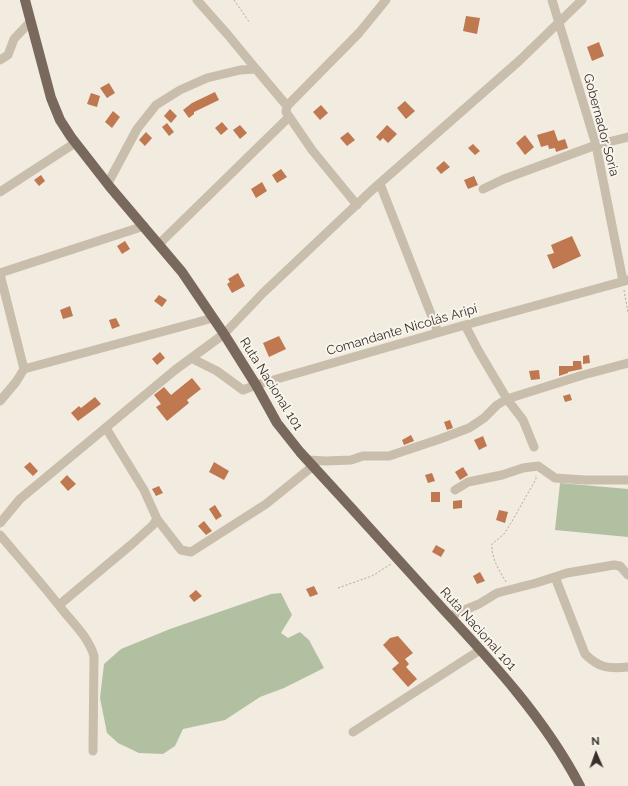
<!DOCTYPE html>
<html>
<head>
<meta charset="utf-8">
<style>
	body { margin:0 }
	#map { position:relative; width:628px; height:786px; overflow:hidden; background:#f2ebe0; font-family:Raleway,sans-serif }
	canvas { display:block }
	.north { position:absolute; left:576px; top:734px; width:40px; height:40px; -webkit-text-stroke:3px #f9f5ec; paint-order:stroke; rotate:358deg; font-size:11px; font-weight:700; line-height:16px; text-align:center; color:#38302a }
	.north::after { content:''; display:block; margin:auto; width:14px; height:18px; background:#38302a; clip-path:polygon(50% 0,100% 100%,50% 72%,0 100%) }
</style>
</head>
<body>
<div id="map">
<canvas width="628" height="786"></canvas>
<div class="north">N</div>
</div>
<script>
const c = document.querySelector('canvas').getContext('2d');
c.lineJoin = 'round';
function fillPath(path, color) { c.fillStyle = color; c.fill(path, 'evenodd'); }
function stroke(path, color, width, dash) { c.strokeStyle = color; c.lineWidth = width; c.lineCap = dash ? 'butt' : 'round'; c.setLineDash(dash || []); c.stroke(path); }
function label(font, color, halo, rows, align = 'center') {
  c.font = font + ' Raleway,sans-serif'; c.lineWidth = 4; c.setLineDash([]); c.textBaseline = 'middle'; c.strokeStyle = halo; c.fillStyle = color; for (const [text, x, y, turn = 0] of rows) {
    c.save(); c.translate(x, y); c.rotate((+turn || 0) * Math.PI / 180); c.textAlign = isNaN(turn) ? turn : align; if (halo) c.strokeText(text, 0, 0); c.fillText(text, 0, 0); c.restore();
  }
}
fillPath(new Path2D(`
	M 560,483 L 628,489 L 628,537 L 555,530 Z
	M 281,593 L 292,615 L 281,633 L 288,638 L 300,632 L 309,640 L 324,668 L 284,688 L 260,697 L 225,720 L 183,729 L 175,746 L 163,754 L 139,753 L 118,743 L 107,733 L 100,698 L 104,664 L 121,649 L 170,629 L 271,594 Z`), '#b1c0a0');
fillPath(new Path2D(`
	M 466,16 L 480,18 L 477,34 L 463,31 Z
	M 599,42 L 604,56 L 592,61 L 587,47 Z
	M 109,83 L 115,93 L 107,98 L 100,88 Z
	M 215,92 L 219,100 L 194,112 L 194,114 L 189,118 L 183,110 L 192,103 Z
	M 91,93 L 100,96 L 97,107 L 87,104 Z
	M 405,101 L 415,111 L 406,119 L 397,108 Z
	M 321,105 L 328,113 L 320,120 L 313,112 Z
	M 170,109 L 177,116 L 171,123 L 164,116 Z
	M 113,111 L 120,117 L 112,128 L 105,122 Z
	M 222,122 L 228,129 L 221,135 L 215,128 Z
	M 167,123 L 174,132 L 169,136 L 162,127 Z
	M 240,125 L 247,133 L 240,139 L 233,130 Z
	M 387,125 L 397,134 L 388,143 L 383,138 L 380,141 L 376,137 Z
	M 554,130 L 558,141 L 565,139 L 568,148 L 556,152 L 555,148 L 549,149 L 548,145 L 541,147 L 537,135 Z
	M 146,132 L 152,138 L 145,146 L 139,140 Z
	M 348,132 L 355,140 L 347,146 L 340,138 Z
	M 525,135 L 534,147 L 525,155 L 516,143 Z
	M 473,144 L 480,151 L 475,155 L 468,148 Z
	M 444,161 L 450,167 L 441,174 L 436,168 Z
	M 281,169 L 287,177 L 277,183 L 272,175 Z
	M 41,175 L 45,181 L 39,186 L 34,180 Z
	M 474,176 L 478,185 L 468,189 L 464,180 Z
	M 262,182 L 267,191 L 256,198 L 251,189 Z
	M 572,236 L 581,256 L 553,269 L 547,255 L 554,253 L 551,245 Z
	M 125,241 L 130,249 L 122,254 L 117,246 Z
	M 238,273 L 245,286 L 232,293 L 227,284 L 230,282 L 228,279 Z
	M 159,295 L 167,300 L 162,307 L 154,301 Z
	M 70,306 L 73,316 L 63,319 L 60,310 Z
	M 116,318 L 120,326 L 112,329 L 109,320 Z
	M 279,336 L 286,349 L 269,357 L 263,343 Z
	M 160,352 L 165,358 L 157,365 L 152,359 Z
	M 589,355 L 590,363 L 583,364 L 583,356 Z
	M 573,361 L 581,361 L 582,369 L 568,372 L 568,373 L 559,376 L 559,366 L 573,366 Z
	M 539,370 L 540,379 L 531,380 L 529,371 Z
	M 192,378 L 201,389 L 187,400 L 189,403 L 167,421 L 156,407 L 161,404 L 154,395 L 164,387 L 171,395 Z
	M 570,394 L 572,400 L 565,402 L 563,396 Z
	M 95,397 L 101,404 L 78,421 L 71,413 L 79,406 L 81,408 Z
	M 450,420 L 453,428 L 447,430 L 444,422 Z
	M 411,435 L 414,441 L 404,445 L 402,440 Z
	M 483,436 L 487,446 L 479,450 L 474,440 Z
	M 30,462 L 38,471 L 33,476 L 24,467 Z
	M 214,462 L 229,471 L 224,480 L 209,472 Z
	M 463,467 L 468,475 L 460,480 L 455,472 Z
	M 432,473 L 435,481 L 428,483 L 425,475 Z
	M 67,475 L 76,484 L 68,491 L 60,482 Z
	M 159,486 L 163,493 L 156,496 L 152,489 Z
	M 431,492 L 440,492 L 440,502 L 431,502 Z
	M 462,500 L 462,508 L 453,509 L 453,501 Z
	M 215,505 L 222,516 L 216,520 L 209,509 Z
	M 499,510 L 508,512 L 505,523 L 496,520 Z
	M 204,521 L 212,531 L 206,535 L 198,526 Z
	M 436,545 L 445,550 L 441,557 L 432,552 Z
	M 480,572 L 485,581 L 477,584 L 473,576 Z
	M 314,586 L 318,594 L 310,597 L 306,589 Z
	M 196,590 L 202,596 L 194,602 L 189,596 Z
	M 398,636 L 413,653 L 405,659 L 409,664 L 406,667 L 417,679 L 408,687 L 392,669 L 399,663 L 383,645 L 390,638 Z`), '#bf7850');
stroke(new Path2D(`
	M 234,0 L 250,23
	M 624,290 L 628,313
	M 506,582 C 499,570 491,558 492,544 L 504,534 L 511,523 L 536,479 L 536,475
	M 338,588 L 372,576 L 391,564`), '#b5a796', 1, [2, 2]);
stroke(new Path2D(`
	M 197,0 L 228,35 L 256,69
	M 552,0 L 596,145 L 623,281
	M 0,60 L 8,55 L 14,39 L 30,22
	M 108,183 L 137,129 L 156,105 L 180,90 L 207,78 L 240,70 L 256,69 L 287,106
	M 380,184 L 438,332
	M 483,189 L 504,179 L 596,145 L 628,137
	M 0,192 L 75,143
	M 357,205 L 312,150 L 286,112 L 287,106 L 359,33 L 386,0
	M 159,244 L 289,117
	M 0,273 L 144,226
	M 0,274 L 24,369
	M 465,325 L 478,350 L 507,399 L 523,420 L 534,447
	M 191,358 L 217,371 L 243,390 L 256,385 L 465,325 L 628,280
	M 0,401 L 16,382 L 24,369 L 213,318
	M 106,428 L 144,490 L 157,519 L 181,550 L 191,552 L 266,504 L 313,466
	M 307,460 L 326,461 L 351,460 L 363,456 L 389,456 L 440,439 L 469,428 L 484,418 L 497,405 L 507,399 L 583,375 L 628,363
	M 455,490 L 468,482 L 502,475 L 523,468 L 538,466 L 555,478 L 585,480 L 628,480
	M 0,523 L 20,499 L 175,370 L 224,334 L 263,293 L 371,191 L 519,61 L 582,0
	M 0,535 C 22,561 44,586 65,613 C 76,626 89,639 94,656 L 93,751
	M 555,577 L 585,654 C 599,668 608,669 628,667
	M 59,605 L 132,544 L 153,525 L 157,519
	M 450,616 L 479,604 L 497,593 L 536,583 L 567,573 L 614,565 L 620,566 L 628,575
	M 353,732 L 480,650`), '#c9bdac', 9);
stroke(new Path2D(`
	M 25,0 L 51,98 L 60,120 L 71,137 L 110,187 L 182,272 L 224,334 L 256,385 L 277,423 L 300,452 C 348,504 396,557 443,609 C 494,664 545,719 580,786`), '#79695d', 10);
label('13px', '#38302a', '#f9f5ec', [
	["Gobernador Soria",601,125,75],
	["Comandante Nicolás Aripí",402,330,-16],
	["Ruta Nacional 101",271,384,58],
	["Ruta Nacional 101",478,629,48]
]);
</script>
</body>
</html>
